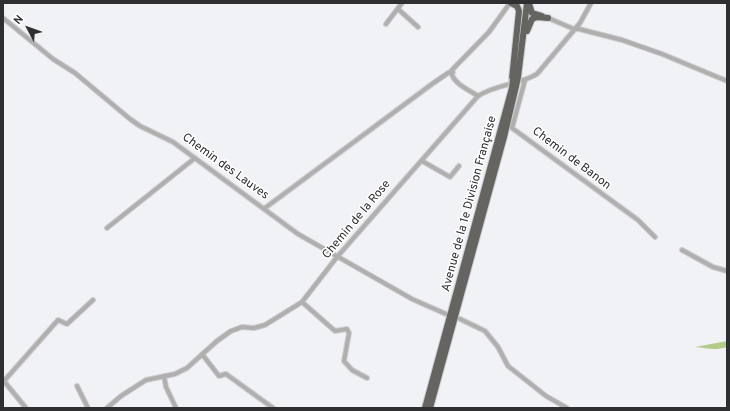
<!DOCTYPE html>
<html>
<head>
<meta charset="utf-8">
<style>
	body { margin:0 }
	#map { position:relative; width:730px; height:411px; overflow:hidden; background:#f0f2f5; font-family:Overpass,sans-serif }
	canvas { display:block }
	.frame { position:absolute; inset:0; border:4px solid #2f2f31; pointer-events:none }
	.north { position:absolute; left:8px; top:8px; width:40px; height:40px; -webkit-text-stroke:3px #fff; paint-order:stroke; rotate:311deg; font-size:11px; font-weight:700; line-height:16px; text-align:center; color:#2f2f31 }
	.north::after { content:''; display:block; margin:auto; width:14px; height:18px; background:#2f2f31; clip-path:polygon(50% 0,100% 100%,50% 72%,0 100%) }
</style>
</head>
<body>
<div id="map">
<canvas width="730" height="411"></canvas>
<div class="frame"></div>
<div class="north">N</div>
</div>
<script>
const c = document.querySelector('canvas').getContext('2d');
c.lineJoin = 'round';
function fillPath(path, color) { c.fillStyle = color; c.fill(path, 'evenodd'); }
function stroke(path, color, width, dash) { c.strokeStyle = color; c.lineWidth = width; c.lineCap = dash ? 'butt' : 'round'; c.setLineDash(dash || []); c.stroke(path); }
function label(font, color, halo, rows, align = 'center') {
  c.font = font + ' Overpass,sans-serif'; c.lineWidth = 3; c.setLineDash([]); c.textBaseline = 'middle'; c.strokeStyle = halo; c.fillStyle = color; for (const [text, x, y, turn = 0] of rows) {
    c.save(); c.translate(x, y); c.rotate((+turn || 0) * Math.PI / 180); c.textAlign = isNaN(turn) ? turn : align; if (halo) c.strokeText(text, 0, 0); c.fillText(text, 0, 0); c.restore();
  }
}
fillPath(new Path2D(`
	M 727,341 L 727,347 C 715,351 706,348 695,347 Z`), '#b3cb8a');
const minor = new Path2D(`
	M 398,9 L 418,27
	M 3,18 L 53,59 L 75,73 L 130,119 L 140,126 L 173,142 L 298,234 L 412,299 L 446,314
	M 548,18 L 574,29
	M 386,24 L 402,3
	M 574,29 L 579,29 L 622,40 L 662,54 L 727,81
	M 525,80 L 512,128 L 638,220 L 655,237
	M 478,96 C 469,90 452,83 451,71 L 489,32 L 510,3
	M 422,161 L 450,177 L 459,166
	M 265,208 L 432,84 L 448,73 L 453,72
	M 107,228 L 195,158
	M 682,250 L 713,267 L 727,271
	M 302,302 L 335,331 L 347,329 L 349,333 L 344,361 L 352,370 L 367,378
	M 460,319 L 485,331 L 498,347 L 508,366 L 546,396 L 567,408
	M 202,354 L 219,376 L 226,374 L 273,408
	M 164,376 L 166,387 L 176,408
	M 3,380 L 26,408
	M 4,381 L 58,320 L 67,324 L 93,300
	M 77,386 L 88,408
	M 107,408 L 121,396 L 146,380 L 175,374 L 187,368 L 217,341 L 231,331 L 242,327 L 254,328 L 265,325 L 302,302 L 337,257 L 478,96 C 496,84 519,85 537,74 L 580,23 L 591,3`);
const highway = new Path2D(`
	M 511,3 L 517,6 L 519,11 L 512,79
	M 529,4 L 532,13 L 542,16
	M 527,31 L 532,19 L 537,17 L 548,18
	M 518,77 L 527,3
	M 425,408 L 512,88
	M 430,408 L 504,137 L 516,86`);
stroke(minor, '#cdcfd2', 6);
stroke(highway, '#cdcfd2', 8);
stroke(minor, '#b0afae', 4);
stroke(highway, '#656461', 6);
const highwayBridge = new Path2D(`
	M 516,86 L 518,77
	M 512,88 L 513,79`);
stroke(highwayBridge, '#cdcfd2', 8, []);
stroke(highwayBridge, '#656461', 6);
label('12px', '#2f2f31', '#fff', [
	["Chemin de Banon",571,159,37],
	["Chemin des Lauves",225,167,36],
	["Avenue de la 1e Division Française",470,204,-75],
	["Chemin de la Rose",357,220,-50]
]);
</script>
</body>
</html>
